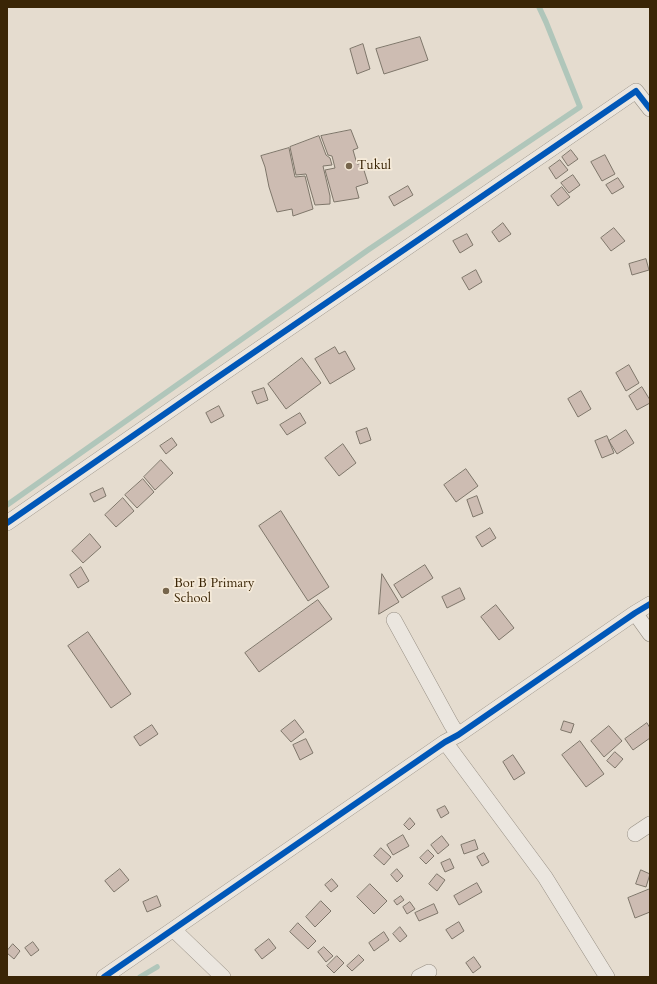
<!DOCTYPE html>
<html>
<head>
<meta charset="utf-8">
<style>
	body { margin:0 }
	#map { position:relative; width:657px; height:984px; overflow:hidden; background:#e5dccf; font-family:Cardo,serif }
	canvas { display:block }
	.frame { position:absolute; inset:0; border:8px solid #3a2506; pointer-events:none }
</style>
</head>
<body>
<div id="map">
<canvas width="657" height="984"></canvas>
<div class="frame"></div>
</div>
<script>
const c = document.querySelector('canvas').getContext('2d');
c.lineJoin = 'round';
function stroke(path, color, width, dash) { c.strokeStyle = color; c.lineWidth = width; c.lineCap = dash ? 'butt' : 'round'; c.setLineDash(dash || []); c.stroke(path); }
function fillPath(path, color) { c.fillStyle = color; c.fill(path, 'evenodd'); }
function label(font, color, halo, rows, align = 'center') {
  c.font = font + ' Cardo,serif'; c.lineWidth = 3.5; c.setLineDash([]); c.textBaseline = 'middle'; c.strokeStyle = halo; c.fillStyle = color; for (const [text, x, y, turn = 0] of rows) {
    c.save(); c.translate(x, y); c.rotate((+turn || 0) * Math.PI / 180); c.textAlign = isNaN(turn) ? turn : align; if (halo) c.strokeText(text, 0, 0); c.fillText(text, 0, 0); c.restore();
  }
}
stroke(new Path2D(`
	M 7,505 L 368,250 L 580,107 L 546,22 L 539,7
	M 140,977 L 157,967`), '#b0c6ba', 5.5);
const building = new Path2D(`
	M 420,37 L 428,60 L 384,74 L 376,49 Z
	M 363,44 L 370,69 L 357,74 L 350,49 Z
	M 351,130 L 358,148 L 353,150 L 357,164 L 362,164 L 368,183 L 356,187 L 359,198 L 334,202 L 325,170 L 335,168 L 332,156 L 328,155 L 321,136 Z
	M 319,136 L 326,155 L 330,158 L 332,165 L 323,166 L 330,196 L 330,204 L 315,205 L 306,174 L 296,175 L 290,147 Z
	M 289,148 L 295,177 L 305,176 L 313,209 L 293,216 L 292,209 L 277,212 L 269,187 L 265,167 L 261,156 Z
	M 571,150 L 578,159 L 568,166 L 562,157 Z
	M 605,155 L 615,174 L 602,181 L 591,162 Z
	M 560,160 L 568,170 L 556,179 L 549,168 Z
	M 573,175 L 580,185 L 569,193 L 561,183 Z
	M 618,178 L 624,187 L 612,194 L 606,185 Z
	M 408,186 L 413,195 L 394,206 L 389,197 Z
	M 562,187 L 570,197 L 558,206 L 551,196 Z
	M 503,223 L 511,234 L 499,242 L 492,232 Z
	M 614,228 L 625,241 L 611,251 L 601,238 Z
	M 467,234 L 473,245 L 460,253 L 453,241 Z
	M 646,259 L 649,270 L 632,275 L 629,264 Z
	M 476,270 L 482,282 L 469,290 L 462,278 Z
	M 335,347 L 339,354 L 345,351 L 355,369 L 330,384 L 315,359 Z
	M 302,358 L 321,383 L 286,409 L 268,384 Z
	M 629,365 L 639,383 L 626,391 L 616,373 Z
	M 642,387 L 650,400 L 650,403 L 637,410 L 629,396 Z
	M 264,388 L 268,400 L 257,404 L 252,392 Z
	M 581,391 L 591,409 L 578,417 L 568,399 Z
	M 219,406 L 224,416 L 211,423 L 206,413 Z
	M 300,413 L 306,423 L 287,435 L 280,425 Z
	M 367,428 L 371,440 L 360,444 L 356,432 Z
	M 626,430 L 634,443 L 617,454 L 609,441 Z
	M 607,436 L 614,453 L 602,458 L 595,441 Z
	M 172,438 L 177,445 L 166,454 L 160,446 Z
	M 343,444 L 356,463 L 339,476 L 325,458 Z
	M 161,460 L 173,473 L 155,490 L 144,477 Z
	M 466,469 L 478,486 L 456,502 L 444,485 Z
	M 143,479 L 154,492 L 137,508 L 125,495 Z
	M 103,488 L 106,496 L 94,502 L 90,494 Z
	M 477,496 L 483,513 L 473,517 L 467,500 Z
	M 123,498 L 134,511 L 116,527 L 105,515 Z
	M 281,511 L 329,587 L 308,601 L 259,526 Z
	M 490,528 L 496,538 L 482,547 L 476,537 Z
	M 90,534 L 101,547 L 83,563 L 72,551 Z
	M 425,565 L 433,578 L 402,598 L 394,585 Z
	M 81,567 L 89,581 L 78,588 L 70,575 Z
	M 382,574 L 399,602 L 379,614 Z
	M 460,588 L 465,599 L 447,608 L 442,597 Z
	M 318,600 L 332,619 L 259,672 L 245,653 Z
	M 496,605 L 514,628 L 499,640 L 481,617 Z
	M 88,632 L 131,694 L 111,708 L 68,646 Z
	M 295,720 L 304,732 L 291,742 L 281,731 Z
	M 564,721 L 574,724 L 571,733 L 561,730 Z
	M 647,723 L 650,728 L 650,738 L 633,750 L 625,739 Z
	M 152,725 L 158,734 L 140,746 L 134,737 Z
	M 609,726 L 622,741 L 604,757 L 591,741 Z
	M 306,739 L 313,753 L 300,760 L 293,745 Z
	M 580,741 L 604,774 L 586,787 L 562,755 Z
	M 615,752 L 623,759 L 615,768 L 607,761 Z
	M 513,755 L 525,773 L 514,780 L 503,762 Z
	M 445,806 L 449,813 L 441,818 L 437,810 Z
	M 410,818 L 415,824 L 409,830 L 404,825 Z
	M 403,835 L 409,846 L 393,855 L 387,845 Z
	M 442,836 L 449,845 L 438,854 L 431,845 Z
	M 475,840 L 478,849 L 464,854 L 461,845 Z
	M 381,848 L 391,857 L 384,865 L 374,856 Z
	M 428,850 L 434,856 L 426,864 L 420,858 Z
	M 484,853 L 489,862 L 482,866 L 477,857 Z
	M 450,859 L 454,868 L 445,872 L 441,863 Z
	M 120,869 L 129,880 L 114,892 L 105,881 Z
	M 397,869 L 403,876 L 397,882 L 391,875 Z
	M 641,870 L 650,874 L 646,887 L 636,884 Z
	M 437,874 L 445,880 L 437,891 L 429,884 Z
	M 332,879 L 338,886 L 331,892 L 325,885 Z
	M 477,883 L 482,892 L 459,905 L 454,896 Z
	M 370,884 L 387,901 L 374,914 L 357,897 Z
	M 650,889 L 650,912 L 635,918 L 628,898 Z
	M 157,896 L 161,906 L 147,912 L 143,902 Z
	M 401,896 L 404,900 L 397,905 L 394,901 Z
	M 321,901 L 331,911 L 315,927 L 306,917 Z
	M 410,902 L 415,909 L 407,914 L 403,907 Z
	M 434,904 L 438,913 L 419,921 L 415,913 Z
	M 459,922 L 464,931 L 452,939 L 446,930 Z
	M 298,923 L 316,941 L 308,949 L 290,932 Z
	M 400,927 L 407,936 L 400,942 L 393,934 Z
	M 384,932 L 389,940 L 374,951 L 369,943 Z
	M 269,939 L 276,948 L 262,959 L 255,950 Z
	M 33,942 L 39,950 L 31,956 L 25,948 Z
	M 13,944 L 20,951 L 14,959 L 7,953 L 7,951 Z
	M 324,947 L 333,956 L 326,962 L 318,952 Z
	M 359,955 L 364,960 L 352,971 L 347,966 Z
	M 337,956 L 344,963 L 334,973 L 327,966 Z
	M 474,957 L 481,967 L 473,973 L 466,963 Z`);
fillPath(building, '#cdbcb2');
stroke(building, '#7e766a', 1);
const street = new Path2D(`
	M 7,523 L 215,379 L 636,91 L 650,109
	M 635,613 L 650,634
	M 394,620 L 451,724 L 458,735
	M 445,742 L 545,877 L 607,977
	M 635,834 L 650,824
	M 174,930 L 223,977
	M 104,977 L 445,742 L 458,735 L 635,613 L 650,604
	M 419,977 L 429,972`);
stroke(street, '#978f84', 16);
stroke(street, '#ebe6df', 15);
stroke(new Path2D(`
	M 7,523 L 215,379 L 636,91 L 650,109
	M 104,977 L 445,742 L 458,735 L 635,613 L 650,604`), '#0057b8', 6);
for (const [x, y, r, color] of [
	[349,166,4,"#76654c"],
	[166,591,4,"#76654c"]
]) { const dot = new Path2D(); dot.arc(x, y, r, 0, 2 * Math.PI); c.fillStyle = color; c.fill(dot); stroke(dot, '#f5ead9', 1.5); }
label('13px', '#3a2506', '#f5ead9', [
	["Tukul",357,166],
	["Bor B Primary",174,584],
	["School",174,599]
], 'left');
</script>
</body>
</html>
